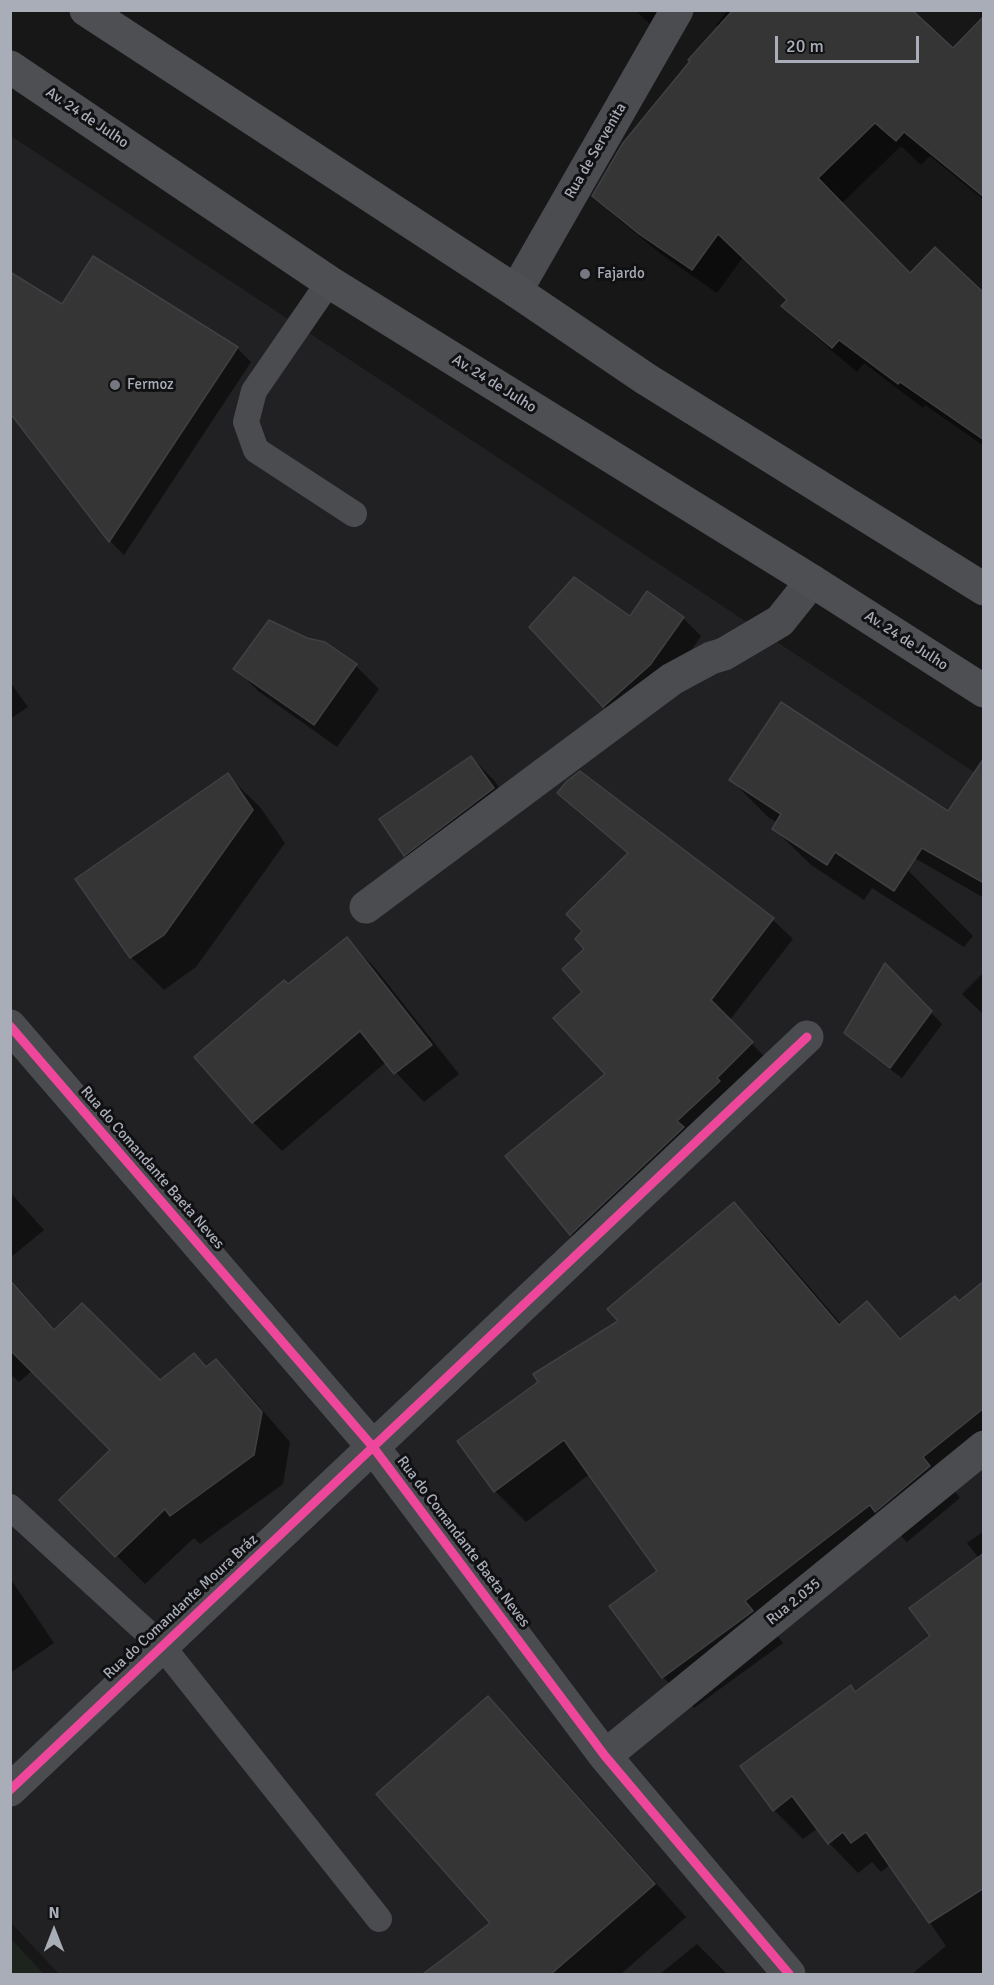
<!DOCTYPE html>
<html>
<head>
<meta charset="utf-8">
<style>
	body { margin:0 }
	#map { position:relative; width:994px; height:1985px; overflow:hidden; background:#171717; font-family:Signika,sans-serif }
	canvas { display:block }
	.frame { position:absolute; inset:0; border:12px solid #a8adb8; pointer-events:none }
	.north { position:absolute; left:24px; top:1901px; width:60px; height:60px; -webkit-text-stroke:4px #111113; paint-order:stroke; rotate:0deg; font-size:16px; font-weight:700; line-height:24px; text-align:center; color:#a8adb8 }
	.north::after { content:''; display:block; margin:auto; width:21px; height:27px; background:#a8adb8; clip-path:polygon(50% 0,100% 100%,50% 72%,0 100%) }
	.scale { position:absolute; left:775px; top:36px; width:144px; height:27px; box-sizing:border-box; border:3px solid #a8adb8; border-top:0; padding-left:8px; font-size:18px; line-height:21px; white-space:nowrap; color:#a8adb8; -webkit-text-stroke:4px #111113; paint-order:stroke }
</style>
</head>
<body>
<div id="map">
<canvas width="994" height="1985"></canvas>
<div class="frame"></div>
<div class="north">N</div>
<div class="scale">20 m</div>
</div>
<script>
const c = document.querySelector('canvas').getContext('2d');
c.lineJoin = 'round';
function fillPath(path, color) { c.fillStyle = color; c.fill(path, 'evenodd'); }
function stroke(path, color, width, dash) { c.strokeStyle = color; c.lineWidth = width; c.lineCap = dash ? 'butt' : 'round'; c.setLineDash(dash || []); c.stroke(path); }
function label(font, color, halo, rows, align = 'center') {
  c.font = font + ' Signika,sans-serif'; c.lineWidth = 6; c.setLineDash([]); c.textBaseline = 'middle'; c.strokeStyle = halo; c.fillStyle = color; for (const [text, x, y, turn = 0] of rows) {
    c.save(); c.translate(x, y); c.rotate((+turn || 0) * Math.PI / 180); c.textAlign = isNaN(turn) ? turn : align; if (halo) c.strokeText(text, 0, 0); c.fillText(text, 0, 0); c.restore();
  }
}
fillPath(new Path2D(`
	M 11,136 L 983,778 L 983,1974 L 59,1974 L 11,1923 Z`), '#212123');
fillPath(new Path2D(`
	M 10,1939 L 11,1939 L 44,1974 L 11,1974 Z`), '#1d241e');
fillPath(new Path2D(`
	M 635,10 L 666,10 L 652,26 Z
	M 728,10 L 910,10 L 953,50 L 984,67 L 984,200 L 930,156 L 921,165 L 901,146 L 842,203 L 911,275 L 984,295 L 984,446 L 925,405 L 923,408 L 864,363 L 857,372 L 808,330 L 783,306 L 788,300 L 743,257 L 717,293 L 661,254 L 619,220 L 594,196 L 719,28 L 716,25 Z
	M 63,307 L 237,348 L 251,362 L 124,555 L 110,541 L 10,411 Z
	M 630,618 L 683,618 L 701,636 L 669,683 L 622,724 L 604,706 Z
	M 307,640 L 324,644 L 356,666 L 379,689 L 337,747 L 258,691 L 235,668 Z
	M 10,682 L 28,707 L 10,719 Z
	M 471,757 L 494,780 L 516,812 L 428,878 L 405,855 Z
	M 580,773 L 773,920 L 793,939 L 729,1021 L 771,1063 L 591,1253 L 571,1234 L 507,1157 L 608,1074 L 584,992 L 587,949 L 584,931 L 629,854 L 578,812 L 559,793 Z
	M 227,775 L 260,807 L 285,843 L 196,967 L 164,990 L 131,957 L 77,879 Z
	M 731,780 L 948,813 L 984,793 L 984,898 L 892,845 L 888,850 L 973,936 L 964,947 L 872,888 L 864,900 L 811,865 L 774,829 L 778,823 L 768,817 Z
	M 347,939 L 375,968 L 459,1074 L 424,1102 L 386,1062 L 282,1151 L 253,1122 L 197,1057 Z
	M 886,966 L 942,1024 L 902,1078 L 857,1044 L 846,1033 Z
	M 984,972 L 984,1015 L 962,994 Z
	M 10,1192 L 44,1230 L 10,1258 Z
	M 734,1204 L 765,1235 L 842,1325 L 867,1303 L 902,1339 L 960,1303 L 984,1283 L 984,1464 L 953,1489 L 960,1498 L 907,1542 L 901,1536 L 775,1633 L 783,1643 L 694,1708 L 663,1677 L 611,1607 L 659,1571 L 590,1474 L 526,1522 L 495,1491 L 620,1322 Z
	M 10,1278 L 56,1331 L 160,1382 L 207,1368 L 216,1361 L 245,1390 L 290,1442 L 283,1484 L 200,1544 L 194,1538 L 145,1584 L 61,1500 L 112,1450 L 33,1370 L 19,1382 L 10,1374 Z
	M 984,1531 L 984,1974 L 912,1974 L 946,1946 L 890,1865 L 881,1872 L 872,1862 L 858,1873 L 829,1843 L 818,1828 L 803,1839 L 774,1810 L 851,1687 L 856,1693 L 932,1637 L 979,1558 L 967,1543 Z
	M 10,1578 L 54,1643 L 10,1673 Z
	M 488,1698 L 520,1730 L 686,1917 L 621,1974 L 425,1974 L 493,1923 Z
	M 697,1944 L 727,1974 L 660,1974 Z`), '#0007');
const building = new Path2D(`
	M 733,10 L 912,10 L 953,48 L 984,16 L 984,197 L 904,132 L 896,141 L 875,123 L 818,178 L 910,273 L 935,247 L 984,293 L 984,440 L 900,382 L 898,384 L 839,340 L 832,348 L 781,306 L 787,300 L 718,234 L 692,270 L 639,234 L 592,196 L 623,143 L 690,61 L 688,60 Z
	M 93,256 L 238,347 L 109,542 L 10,413 L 10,272 L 62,304 Z
	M 574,577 L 630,616 L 647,591 L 684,617 L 650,665 L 603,707 L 529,627 Z
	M 269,620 L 307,638 L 325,642 L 357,664 L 314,725 L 233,669 Z
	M 781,702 L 948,811 L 984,758 L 984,883 L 922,848 L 894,891 L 835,852 L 827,865 L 772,829 L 781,814 L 729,780 Z
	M 471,756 L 494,788 L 404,856 L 379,819 Z
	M 580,771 L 774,918 L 711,1000 L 753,1042 L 717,1078 L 720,1081 L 677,1121 L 684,1127 L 570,1235 L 505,1156 L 605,1074 L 553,1018 L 582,992 L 562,969 L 584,949 L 575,939 L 582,931 L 566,914 L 628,853 L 557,793 L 567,781 Z
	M 228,773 L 253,810 L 164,935 L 130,958 L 75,879 Z
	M 347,937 L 432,1045 L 394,1074 L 360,1031 L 252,1123 L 194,1057 L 284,980 L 288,984 Z
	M 885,963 L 932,1011 L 890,1068 L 844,1033 Z
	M 734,1202 L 839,1325 L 867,1301 L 900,1339 L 955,1296 L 959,1301 L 984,1281 L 984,1408 L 923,1457 L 930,1466 L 875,1512 L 870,1505 L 745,1601 L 753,1611 L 662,1678 L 609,1606 L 657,1571 L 564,1440 L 494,1492 L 457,1441 L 538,1382 L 533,1374 L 618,1321 L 607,1309 Z
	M 10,1280 L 54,1330 L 82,1303 L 160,1380 L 194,1353 L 206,1367 L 216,1359 L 262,1412 L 254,1455 L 170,1516 L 165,1509 L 115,1557 L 59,1500 L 110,1450 L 10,1350 Z
	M 984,1553 L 984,1888 L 929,1923 L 866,1832 L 851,1843 L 843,1832 L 828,1844 L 792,1796 L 773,1811 L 740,1766 L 851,1685 L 855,1692 L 930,1636 L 909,1608 Z
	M 488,1696 L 655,1884 L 551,1974 L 423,1974 L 490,1923 L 376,1794 Z`);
fillPath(building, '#353536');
stroke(building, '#3f4043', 1.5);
stroke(new Path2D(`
	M 329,282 L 254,391 L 246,422 L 256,450 L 354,514
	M 10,1507 L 162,1646 L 379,1919`), '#4b4c50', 26);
stroke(new Path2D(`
	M 516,291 L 677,10
	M 366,907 L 672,679 L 711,658 L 724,654 L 780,621 L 812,581
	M 10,1026 L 373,1447 L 605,1756 L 789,1974
	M 605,1756 L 984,1447
	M 10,1790 L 807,1037`), '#4b4c50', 33);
stroke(new Path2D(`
	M 86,10 L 516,291 L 646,379 L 984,589
	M 10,67 L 329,282 L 812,581 L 984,691`), '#4d4f52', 33);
stroke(new Path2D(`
	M 10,1026 L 373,1447 L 605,1756 L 789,1974
	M 10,1790 L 807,1037`), '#ed469a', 9);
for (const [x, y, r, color] of [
	[585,274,6,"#757880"],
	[115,385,6,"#757880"]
]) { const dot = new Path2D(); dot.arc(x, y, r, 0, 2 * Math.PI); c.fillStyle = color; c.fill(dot); stroke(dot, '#111113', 2); }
label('15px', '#a8adb8', '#111113', [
	["Av. 24 de Julho",87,118,34],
	["Rua de Servenita",596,151,-60],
	["Av. 24 de Julho",494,384,32],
	["Av. 24 de Julho",906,641,33],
	["Rua do Comandante Baeta Neves",152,1168,49],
	["Rua do Comandante Baeta Neves",463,1542,53],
	["Rua 2.035",794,1602,-39],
	["Rua do Comandante Moura Bráz",181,1607,-43]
]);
label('15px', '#a8adb8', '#111113', [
	["Fajardo",597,274],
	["Fermoz",127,385]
], 'left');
</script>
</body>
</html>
